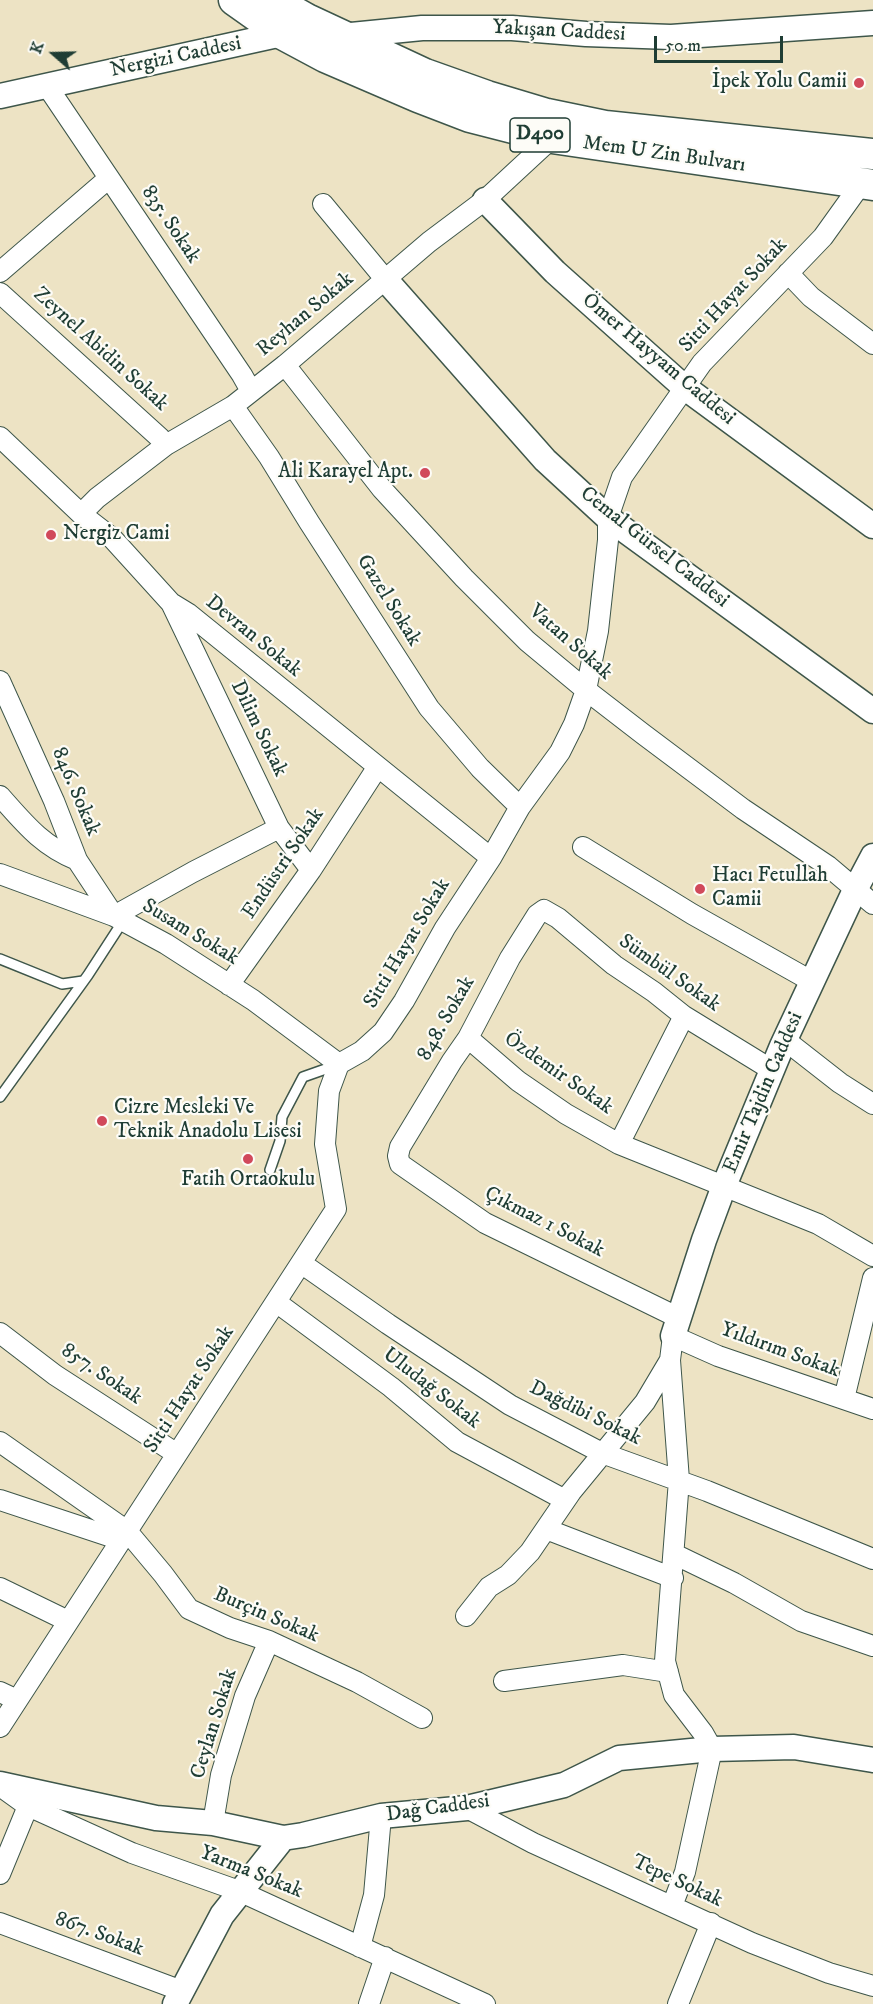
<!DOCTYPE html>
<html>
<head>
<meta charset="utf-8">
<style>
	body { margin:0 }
	#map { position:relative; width:873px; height:2004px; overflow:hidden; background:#ede3c4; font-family:"IM FELL DW Pica",serif }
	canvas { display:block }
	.north { position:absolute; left:24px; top:24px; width:60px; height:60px; -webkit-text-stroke:4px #fdfcf7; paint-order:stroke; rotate:290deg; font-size:16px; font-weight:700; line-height:24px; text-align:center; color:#1f3d34 }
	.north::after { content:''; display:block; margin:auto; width:21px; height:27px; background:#1f3d34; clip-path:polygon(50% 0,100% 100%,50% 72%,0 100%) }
	.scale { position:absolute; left:654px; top:36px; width:129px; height:27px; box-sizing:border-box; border:3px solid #1f3d34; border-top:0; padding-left:8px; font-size:18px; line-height:21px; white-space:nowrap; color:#1f3d34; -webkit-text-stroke:4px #fdfcf7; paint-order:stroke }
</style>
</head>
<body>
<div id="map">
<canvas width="873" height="2004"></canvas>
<div class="north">K</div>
<div class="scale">50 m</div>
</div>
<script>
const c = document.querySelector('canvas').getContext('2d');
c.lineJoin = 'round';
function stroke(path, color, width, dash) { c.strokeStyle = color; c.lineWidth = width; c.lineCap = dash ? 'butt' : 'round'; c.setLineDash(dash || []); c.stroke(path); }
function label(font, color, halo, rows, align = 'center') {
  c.font = font + ' "IM FELL DW Pica",serif'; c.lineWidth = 4.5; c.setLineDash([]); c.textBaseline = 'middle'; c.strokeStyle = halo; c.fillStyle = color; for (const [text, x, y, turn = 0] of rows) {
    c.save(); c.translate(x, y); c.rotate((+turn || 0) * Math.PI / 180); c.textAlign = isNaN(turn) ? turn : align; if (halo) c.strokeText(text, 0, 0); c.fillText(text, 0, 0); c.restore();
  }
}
const service = new Path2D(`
	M 0,959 L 62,984 L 83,981
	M 0,1097 L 88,975 L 123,921
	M 270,1170 L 280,1141 L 282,1117 L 303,1077 L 337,1065`);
const minor = new Path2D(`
	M 47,86 L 242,375 L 251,391
	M 323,204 L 385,279
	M 0,272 L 109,178
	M 788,273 L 811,297 L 873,344
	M 0,293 L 160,438 L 166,445
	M 285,365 L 382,489 L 464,578 L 527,641 L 586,690 L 643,734 L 743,809 L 828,866 L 873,904
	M 233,406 L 269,457 L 309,522 L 429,708 L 480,768 L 520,807
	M 0,437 L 81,514 L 112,538 L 171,603 L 189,614 L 491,858
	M 81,514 L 97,498 L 166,445 L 233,406 L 285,365 L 429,242 L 485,200 L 552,138
	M 172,605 L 279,828 L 311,870
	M 0,681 L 54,801 L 77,860 L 114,916 L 193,872 L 279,828
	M 0,796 C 24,823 42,846 77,860
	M 583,847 L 692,914 L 813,982
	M 0,874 L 114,916 L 166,944 L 253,1000 L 339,1064
	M 229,985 L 311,870 L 377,768
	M 468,1038 L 518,1081 L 566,1114 L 619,1144 L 818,1224 L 873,1256
	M 785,1040 L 840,1083 L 873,1104
	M 619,1144 L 684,1016
	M 301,1263 L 388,1324 L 510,1405 L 602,1453 L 707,1491 L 873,1559
	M 276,1302 L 391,1387 L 457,1442 L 565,1500
	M 679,1318 L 485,1223 L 400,1164 L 398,1156 L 400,1147 L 452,1061 L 468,1038 L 510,958 L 537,915 L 544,910 L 558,918 L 614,965 L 654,992 L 684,1016 L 772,1070
	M 0,1333 L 55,1375 L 177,1454
	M 844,1399 L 873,1278
	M 0,1442 L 127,1531 L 163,1574 L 189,1609 L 230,1628 L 269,1641 L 357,1682 L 422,1718
	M 0,1500 L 121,1540
	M 546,1529 L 673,1578
	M 674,1554 L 734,1583 L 801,1621 L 873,1646
	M 0,1588 L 68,1621
	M 466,1616 L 489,1587 L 508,1575 L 530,1552 L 571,1492 L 645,1402 L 670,1360
	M 504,1681 L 623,1665 L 668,1672
	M 0,1692 L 17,1700
	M 0,1727 L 336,1209 L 325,1144 L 329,1091 L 339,1064 L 362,1051 L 383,1032 L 404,1001 L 445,928 L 491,858 L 520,807 L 560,752 L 574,724 L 586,690 L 598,631 L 608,540 L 608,518 L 622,477 L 702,363 L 823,237 L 861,184
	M 0,1786 L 28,1806 L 132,1853 L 239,1891 L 485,2004
	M 467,1808 L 533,1843 L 752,1943 L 829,1973 L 873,1986
	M 213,1823 L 221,1775 L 245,1696 L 269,1641
	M 0,1874 L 28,1806
	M 672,1906 L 685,1872 L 712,1749 L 703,1733 L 674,1695 L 665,1661 L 679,1480 L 670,1360 L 673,1336 L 718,1356 L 873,1409
	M 0,1923 L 182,1991
	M 360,1947 L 374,1895 L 381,1816
	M 369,2004 L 385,1957
	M 678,2004 L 711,1923`);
const tertiary = new Path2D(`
	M 341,36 L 422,28 L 512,28 L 586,34 L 671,37 L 873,23
	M 0,96 L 282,34 L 294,35
	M 485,200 L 555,272 L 684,387 L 873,526
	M 385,279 L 545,460 L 608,518 L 873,711
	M 673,1336 L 704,1240 L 724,1186 L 782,1046 L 855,890 L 873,856
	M 0,1784 L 156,1818 L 213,1823 L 283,1838 L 303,1835 L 381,1816 L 467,1808 L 564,1785 L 619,1758 L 712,1749 L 794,1747 L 873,1760
	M 175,2004 L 222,1915 L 283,1838`);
const primary = new Path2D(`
	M 234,0 L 282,34 L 325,57 L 418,97 L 470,117 L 552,138 L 873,185
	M 273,0 L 307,19 L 425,74 L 487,96 L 547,114 L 605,126 L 873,154`);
stroke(service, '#3e564a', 12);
stroke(minor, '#3e564a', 22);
stroke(tertiary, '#3e564a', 27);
stroke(primary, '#3e564a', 33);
stroke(service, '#fff', 9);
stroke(minor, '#fff', 20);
stroke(tertiary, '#fff', 24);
stroke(primary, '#fff', 30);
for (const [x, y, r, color] of [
	[859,83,6,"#d1495b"],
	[425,473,6,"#d1495b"],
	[51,535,6,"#d1495b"],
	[700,889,6,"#d1495b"],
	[102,1121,6,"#d1495b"],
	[248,1159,6,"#d1495b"]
]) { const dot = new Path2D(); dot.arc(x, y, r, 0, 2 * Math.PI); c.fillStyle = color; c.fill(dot); stroke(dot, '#fdfcf7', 2); }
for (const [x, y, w] of [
	[540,135,60]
]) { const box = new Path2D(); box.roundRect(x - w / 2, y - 17, w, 34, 4.5); c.fillStyle = '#fdfcf7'; c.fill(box); stroke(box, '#1f3d34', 1.5); }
label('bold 20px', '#1f3d34', null, [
	["D400",540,135]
]);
label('21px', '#1f3d34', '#fdfcf7', [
	["Yakışan Caddesi",559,32,3],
	["Nergizi Caddesi",176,58,-12],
	["Mem U Zin Bulvarı",664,155,8],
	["835. Sokak",170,225,56],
	["Sitti Hayat Sokak",734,296,-47],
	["Reyhan Sokak",306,315,-40],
	["Zeynel Abidin Sokak",100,350,42],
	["Ömer Hayyam Caddesi",658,360,40],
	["Cemal Gürsel Caddesi",654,548,38],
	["Gazel Sokak",388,601,58],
	["Devran Sokak",253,637,39],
	["Vatan Sokak",570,643,41],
	["Dilim Sokak",258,729,64],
	["846. Sokak",75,792,67],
	["Endüstri Sokak",284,864,-56],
	["Susam Sokak",190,933,31],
	["Sitti Hayat Sokak",408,944,-59],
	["Sümbül Sokak",669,974,35],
	["848. Sokak",447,1019,-60],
	["Özdemir Sokak",558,1074,35],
	["Emir Tajdin Caddesi",764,1093,-67],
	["Çıkmaz 1 Sokak",544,1223,27],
	["Yıldırım Sokak",780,1351,20],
	["857. Sokak",101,1375,34],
	["Uludağ Sokak",431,1389,38],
	["Sitti Hayat Sokak",190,1390,-57],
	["Dağdibi Sokak",585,1414,26],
	["Burçin Sokak",266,1616,23],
	["Ceylan Sokak",215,1724,-73],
	["Dağ Caddesi",438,1809,-8],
	["Yarma Sokak",251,1873,22],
	["Tepe Sokak",677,1882,25],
	["867. Sokak",99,1935,20]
]);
label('21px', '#1f3d34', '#fdfcf7', [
	["İpek Yolu Camii",847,83,"right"],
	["Ali Karayel Apt.",413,473,"right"],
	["Nergiz Cami",63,535],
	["Hacı Fetullah",712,877],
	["Camii",712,901],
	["Cizre Mesleki Ve",114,1109],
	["Teknik Anadolu Lisesi",114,1133],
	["Fatih Ortaokulu",248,1181,"center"]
], 'left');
</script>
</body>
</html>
